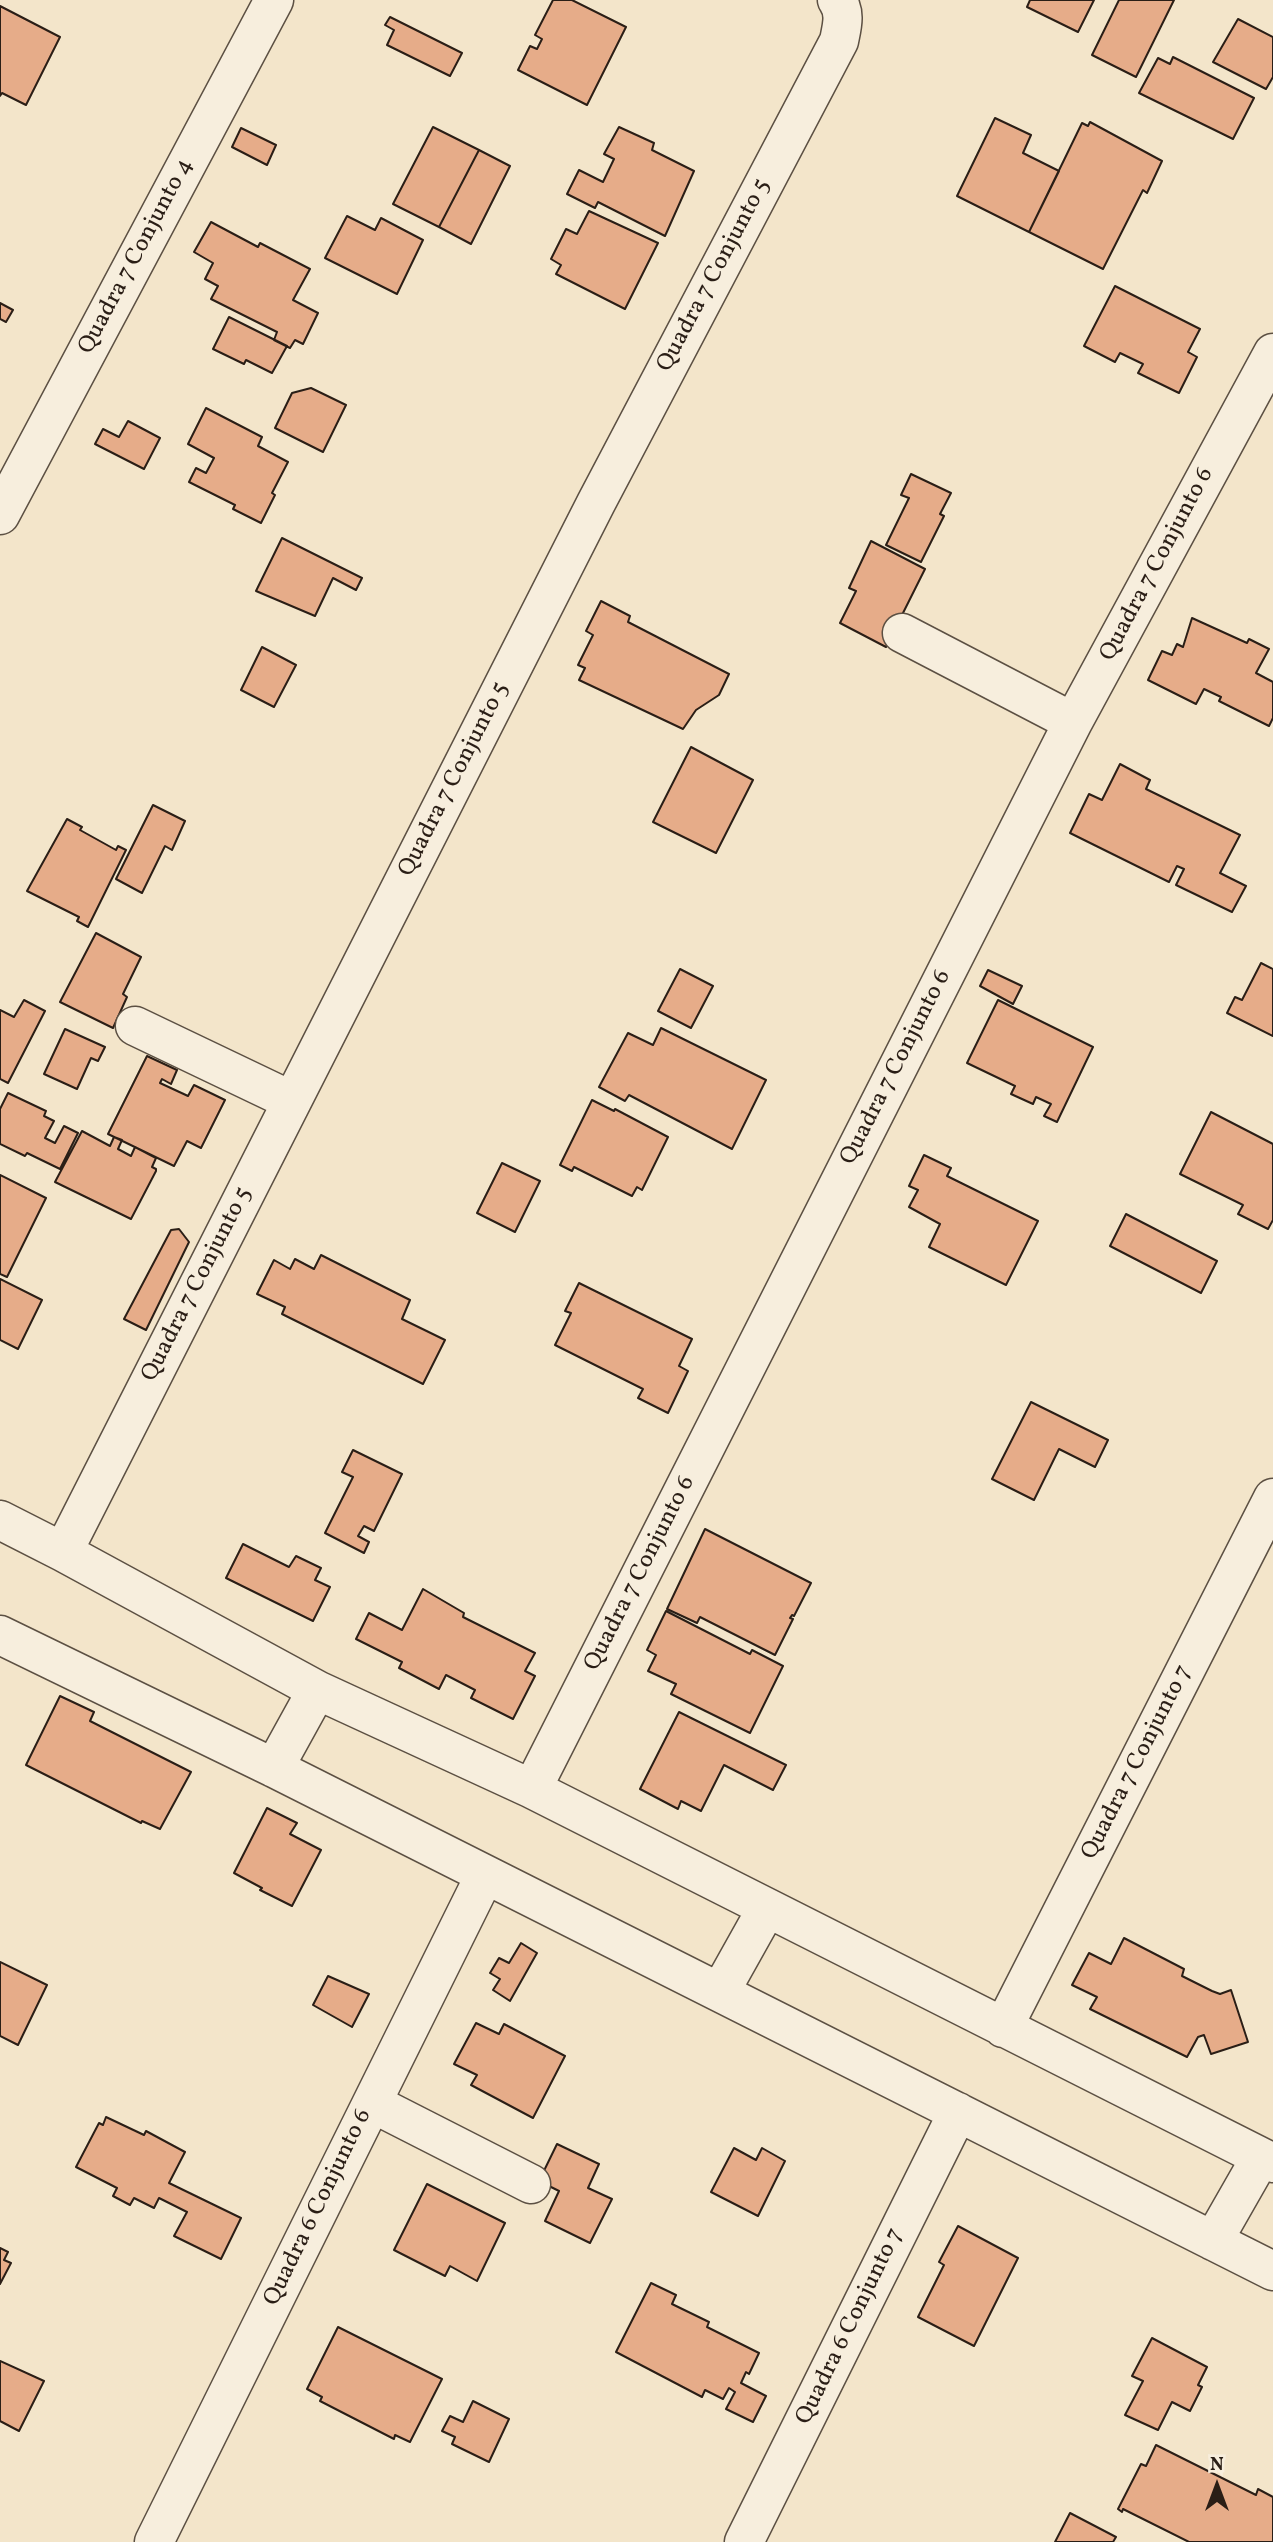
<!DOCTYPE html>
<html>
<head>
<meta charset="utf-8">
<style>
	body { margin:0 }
	#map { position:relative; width:1273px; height:2542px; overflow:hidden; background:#f3e5ca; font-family:Vollkorn,serif }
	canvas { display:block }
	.north { position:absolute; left:1182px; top:2451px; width:70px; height:70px; -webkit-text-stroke:5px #f7eedd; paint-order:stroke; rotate:0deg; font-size:19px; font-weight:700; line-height:28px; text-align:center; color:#2a1e16 }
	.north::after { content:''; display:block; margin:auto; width:24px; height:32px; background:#2a1e16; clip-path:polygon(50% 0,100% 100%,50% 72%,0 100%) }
</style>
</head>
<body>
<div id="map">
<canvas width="1273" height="2542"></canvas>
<div class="north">N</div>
</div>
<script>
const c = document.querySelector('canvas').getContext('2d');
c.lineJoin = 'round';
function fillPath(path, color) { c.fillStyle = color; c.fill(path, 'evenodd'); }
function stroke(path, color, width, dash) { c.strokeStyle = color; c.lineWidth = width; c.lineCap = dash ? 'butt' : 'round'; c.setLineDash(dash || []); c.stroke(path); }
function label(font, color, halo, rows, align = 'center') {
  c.font = font + ' Vollkorn,serif'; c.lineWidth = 5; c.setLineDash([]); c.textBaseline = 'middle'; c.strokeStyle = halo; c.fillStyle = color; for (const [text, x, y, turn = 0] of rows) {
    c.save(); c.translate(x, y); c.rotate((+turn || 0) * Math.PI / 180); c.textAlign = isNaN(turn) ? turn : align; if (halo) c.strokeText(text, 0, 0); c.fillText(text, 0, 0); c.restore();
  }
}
const building = new Path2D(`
	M 553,0 L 572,0 L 626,27 L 587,105 L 518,70 L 530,46 L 537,49 L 542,39 L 535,35 Z
	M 1030,0 L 1094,0 L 1078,32 L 1027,7 Z
	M 1119,0 L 1174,0 L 1136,77 L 1092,55 Z
	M 0,6 L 60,37 L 26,105 L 2,93 L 0,96 Z
	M 390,17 L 462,53 L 450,76 L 387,45 L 394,30 L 385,25 Z
	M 1238,19 L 1273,37 L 1273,77 L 1266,89 L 1213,62 Z
	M 1173,57 L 1254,98 L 1233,139 L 1139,93 L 1158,58 L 1170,64 Z
	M 995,118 L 1031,135 L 1023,153 L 1059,171 L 1029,232 L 957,196 Z
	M 1090,122 L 1162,161 L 1147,193 L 1143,190 L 1103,269 L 1029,232 L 1082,123 L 1088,126 Z
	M 433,127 L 479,150 L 439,227 L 393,204 Z
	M 619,127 L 654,143 L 652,150 L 694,171 L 665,236 L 598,202 L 595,208 L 567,194 L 579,170 L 603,182 L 614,159 L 604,154 Z
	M 241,128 L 276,145 L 267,165 L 232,147 Z
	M 479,150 L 510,166 L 471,244 L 439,227 Z
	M 589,211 L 658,243 L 625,309 L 556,274 L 561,265 L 551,259 L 566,229 L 577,234 Z
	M 347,216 L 375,230 L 381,218 L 423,240 L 397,294 L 325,258 Z
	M 211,222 L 258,247 L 260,243 L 310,269 L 293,300 L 318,313 L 303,344 L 295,340 L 290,348 L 274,340 L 277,332 L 211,299 L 218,286 L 205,279 L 213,263 L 194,252 Z
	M 1115,286 L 1200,329 L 1188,352 L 1197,357 L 1179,393 L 1138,373 L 1143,364 L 1120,353 L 1115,362 L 1084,346 Z
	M 0,303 L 13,310 L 6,322 L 0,319 Z
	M 229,317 L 287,346 L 272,373 L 246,360 L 244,364 L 213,349 Z
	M 311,388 L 346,405 L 323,452 L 275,428 L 292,393 Z
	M 206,408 L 262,437 L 258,446 L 288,462 L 272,493 L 275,495 L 261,523 L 233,509 L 235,505 L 189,482 L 196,468 L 206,473 L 214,458 L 188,444 Z
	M 128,421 L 160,438 L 144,469 L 95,444 L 103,429 L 119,437 Z
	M 911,474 L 951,493 L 940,514 L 944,516 L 921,562 L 886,545 L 909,498 L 901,495 Z
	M 282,538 L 362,578 L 356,590 L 333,578 L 315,616 L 256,591 Z
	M 871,541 L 925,569 L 886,647 L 840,623 L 856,591 L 849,588 Z
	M 601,601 L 630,616 L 628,622 L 729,674 L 719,695 L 696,710 L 683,729 L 579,680 L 585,668 L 578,665 L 593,635 L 586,631 Z
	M 1192,618 L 1247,643 L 1249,639 L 1269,649 L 1256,673 L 1273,682 L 1273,718 L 1269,726 L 1219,701 L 1221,697 L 1204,689 L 1196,704 L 1148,680 L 1162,651 L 1172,655 L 1177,644 L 1183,647 Z
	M 262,647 L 296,665 L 274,707 L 241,690 Z
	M 691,747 L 753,780 L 716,853 L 653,822 Z
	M 1120,764 L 1150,780 L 1146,789 L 1240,835 L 1220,873 L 1246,886 L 1232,912 L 1176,885 L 1184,869 L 1177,866 L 1169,882 L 1070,833 L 1089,794 L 1102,800 Z
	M 153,805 L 185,821 L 172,850 L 165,846 L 142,893 L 116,879 Z
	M 67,819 L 82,827 L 80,830 L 116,850 L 118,846 L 126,850 L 88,927 L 77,921 L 79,917 L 27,891 Z
	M 96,933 L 141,957 L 123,994 L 127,997 L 113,1028 L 60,1002 Z
	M 1261,963 L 1273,969 L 1273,1036 L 1227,1013 L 1235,997 L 1242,1000 Z
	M 680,969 L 713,986 L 691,1028 L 658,1011 Z
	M 988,970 L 1022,986 L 1013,1004 L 980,986 Z
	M 24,1000 L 45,1011 L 8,1083 L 0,1079 L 0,1010 L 14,1017 Z
	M 998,1000 L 1093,1047 L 1057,1122 L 1044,1116 L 1051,1104 L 1036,1097 L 1033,1104 L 1011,1094 L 1015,1086 L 967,1063 Z
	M 661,1028 L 766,1080 L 732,1149 L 629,1095 L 625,1101 L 599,1087 L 628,1033 L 653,1045 Z
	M 65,1029 L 105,1047 L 98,1061 L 91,1058 L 77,1089 L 44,1074 Z
	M 147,1056 L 177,1070 L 171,1084 L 162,1079 L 160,1083 L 188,1096 L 194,1085 L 225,1100 L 201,1148 L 187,1141 L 174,1166 L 108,1134 Z
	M 8,1093 L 46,1111 L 44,1116 L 54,1121 L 45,1138 L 55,1143 L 64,1126 L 78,1133 L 60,1169 L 27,1153 L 25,1156 L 0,1144 L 0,1109 Z
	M 592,1100 L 614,1111 L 615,1109 L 668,1137 L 642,1190 L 637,1187 L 632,1196 L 574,1167 L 572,1171 L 560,1165 Z
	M 1211,1112 L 1273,1144 L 1273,1220 L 1268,1229 L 1238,1214 L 1243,1205 L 1180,1174 Z
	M 82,1131 L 110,1146 L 114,1137 L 122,1140 L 118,1149 L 131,1156 L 135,1147 L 156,1158 L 152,1167 L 156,1169 L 156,1171 L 131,1219 L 55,1182 Z
	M 924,1155 L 951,1168 L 947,1176 L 1038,1221 L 1006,1285 L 929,1247 L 940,1224 L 909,1207 L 918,1190 L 909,1186 Z
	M 502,1163 L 540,1181 L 515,1232 L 477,1213 Z
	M 0,1175 L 46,1198 L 7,1277 L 0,1274 Z
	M 1126,1214 L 1217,1261 L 1201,1293 L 1110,1246 Z
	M 179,1229 L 189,1242 L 146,1330 L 124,1319 L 171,1230 Z
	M 321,1255 L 410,1300 L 402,1319 L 445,1340 L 423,1384 L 282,1314 L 285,1307 L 257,1294 L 274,1260 L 290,1269 L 295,1259 L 314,1269 Z
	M 0,1279 L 42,1300 L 18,1349 L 0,1340 Z
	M 579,1283 L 692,1339 L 679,1366 L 688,1371 L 668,1413 L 638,1398 L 643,1389 L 555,1345 L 571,1313 L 565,1311 Z
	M 1031,1402 L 1108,1440 L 1095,1467 L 1059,1449 L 1034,1500 L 992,1479 Z
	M 353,1450 L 402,1474 L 374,1531 L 364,1526 L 358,1536 L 369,1542 L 364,1553 L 325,1533 L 353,1477 L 342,1472 Z
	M 705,1529 L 811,1583 L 794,1616 L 792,1615 L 790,1618 L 793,1619 L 775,1655 L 700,1617 L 697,1623 L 667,1609 Z
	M 243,1544 L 289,1567 L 296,1556 L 321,1568 L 315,1580 L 330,1587 L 313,1621 L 226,1578 Z
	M 423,1589 L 464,1613 L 463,1617 L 535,1653 L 525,1671 L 535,1676 L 513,1719 L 471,1698 L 475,1690 L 446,1675 L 439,1689 L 399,1668 L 402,1662 L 356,1639 L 369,1613 L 402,1630 Z
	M 666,1611 L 750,1654 L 752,1650 L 783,1666 L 750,1733 L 671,1694 L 676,1684 L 648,1671 L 656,1655 L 647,1650 Z
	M 60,1696 L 94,1712 L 90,1721 L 191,1772 L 160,1829 L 142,1821 L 141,1823 L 26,1765 Z
	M 679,1712 L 786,1765 L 773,1790 L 724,1765 L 701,1811 L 681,1801 L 678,1809 L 640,1789 Z
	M 267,1808 L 297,1823 L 290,1834 L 321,1850 L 292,1906 L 260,1890 L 262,1888 L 234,1873 Z
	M 1124,1938 L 1184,1969 L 1182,1976 L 1212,1991 L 1220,1994 L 1231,1990 L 1248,2042 L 1211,2054 L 1204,2035 L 1198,2037 L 1187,2057 L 1090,2009 L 1097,1997 L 1072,1985 L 1089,1953 L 1111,1964 Z
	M 521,1943 L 537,1953 L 510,2001 L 493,1990 L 500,1979 L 490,1973 L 499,1958 L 509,1963 Z
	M 0,1962 L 47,1985 L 18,2045 L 0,2036 Z
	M 328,1976 L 369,1994 L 352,2027 L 313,2005 Z
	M 476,2023 L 499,2034 L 504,2024 L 565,2056 L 533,2118 L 471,2085 L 477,2075 L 454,2064 Z
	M 106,2117 L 144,2135 L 146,2131 L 185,2152 L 169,2183 L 241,2218 L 221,2259 L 174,2236 L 187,2212 L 159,2198 L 154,2208 L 134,2198 L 130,2205 L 113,2196 L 117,2188 L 76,2167 L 99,2123 L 103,2125 Z
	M 557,2144 L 599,2164 L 588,2188 L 612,2199 L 590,2243 L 545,2221 L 559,2191 L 539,2181 Z
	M 734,2148 L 756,2160 L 762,2148 L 785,2161 L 758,2216 L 711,2192 Z
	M 427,2184 L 505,2223 L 477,2281 L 450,2266 L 445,2276 L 394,2250 Z
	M 958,2226 L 1018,2258 L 974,2346 L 918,2317 L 944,2265 L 939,2262 Z
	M 0,2248 L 8,2252 L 4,2260 L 11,2263 L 0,2284 Z
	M 651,2283 L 676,2295 L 672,2304 L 709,2322 L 707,2327 L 759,2353 L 749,2374 L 746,2372 L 741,2383 L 766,2396 L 753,2422 L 726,2409 L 735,2392 L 729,2388 L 723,2399 L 705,2390 L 702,2397 L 616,2352 Z
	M 338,2327 L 442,2379 L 410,2442 L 395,2435 L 394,2439 L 320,2401 L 322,2397 L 307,2389 Z
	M 1152,2338 L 1207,2367 L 1198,2385 L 1202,2387 L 1190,2411 L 1172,2402 L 1158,2430 L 1125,2415 L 1143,2381 L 1132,2376 Z
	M 0,2361 L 44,2381 L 19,2431 L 0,2421 Z
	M 473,2401 L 509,2419 L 489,2462 L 452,2444 L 455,2437 L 442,2431 L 450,2416 L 463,2422 Z
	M 1156,2445 L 1256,2495 L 1258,2489 L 1273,2497 L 1273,2542 L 1189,2542 L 1123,2509 L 1122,2512 L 1118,2509 L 1141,2464 L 1146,2466 Z
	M 1070,2513 L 1116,2537 L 1113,2542 L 1055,2542 Z`);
fillPath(building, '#e6ac89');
stroke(building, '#2a1e16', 2);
const minor = new Path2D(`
	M 0,515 L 274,0
	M 902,633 L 1073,722
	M 135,1026 L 292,1101
	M 0,1520 L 63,1552 L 317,1690 L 532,1789 L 1273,2163
	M 63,1552 L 596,503 L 839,41 C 842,26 846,13 837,0
	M 0,1635 L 274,1768 L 1273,2271
	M 274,1768 L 317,1690
	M 532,1789 L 1073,722 L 1273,353
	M 720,1992 L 767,1908
	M 1003,2028 L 1273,1498
	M 372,2103 L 531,2184
	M 1213,2241 L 1261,2157
	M 154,2542 L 485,1875
	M 744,2542 L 958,2112`);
stroke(minor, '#5c5043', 41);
stroke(minor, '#f7eedd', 38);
label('24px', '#2a1e16', '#f7eedd', [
	["Quadra 7 Conjunto 4",137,257,-62],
	["Quadra 7 Conjunto 5",715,276,-62],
	["Quadra 7 Conjunto 6",1158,565,-62],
	["Quadra 7 Conjunto 5",455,780,-63],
	["Quadra 7 Conjunto 6",897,1068,-63],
	["Quadra 7 Conjunto 5",198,1285,-63],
	["Quadra 7 Conjunto 6",641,1574,-63],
	["Quadra 7 Conjunto 7",1138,1763,-63],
	["Quadra 6 Conjunto 6",319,2208,-64],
	["Quadra 6 Conjunto 7",851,2327,-64]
]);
</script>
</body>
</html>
